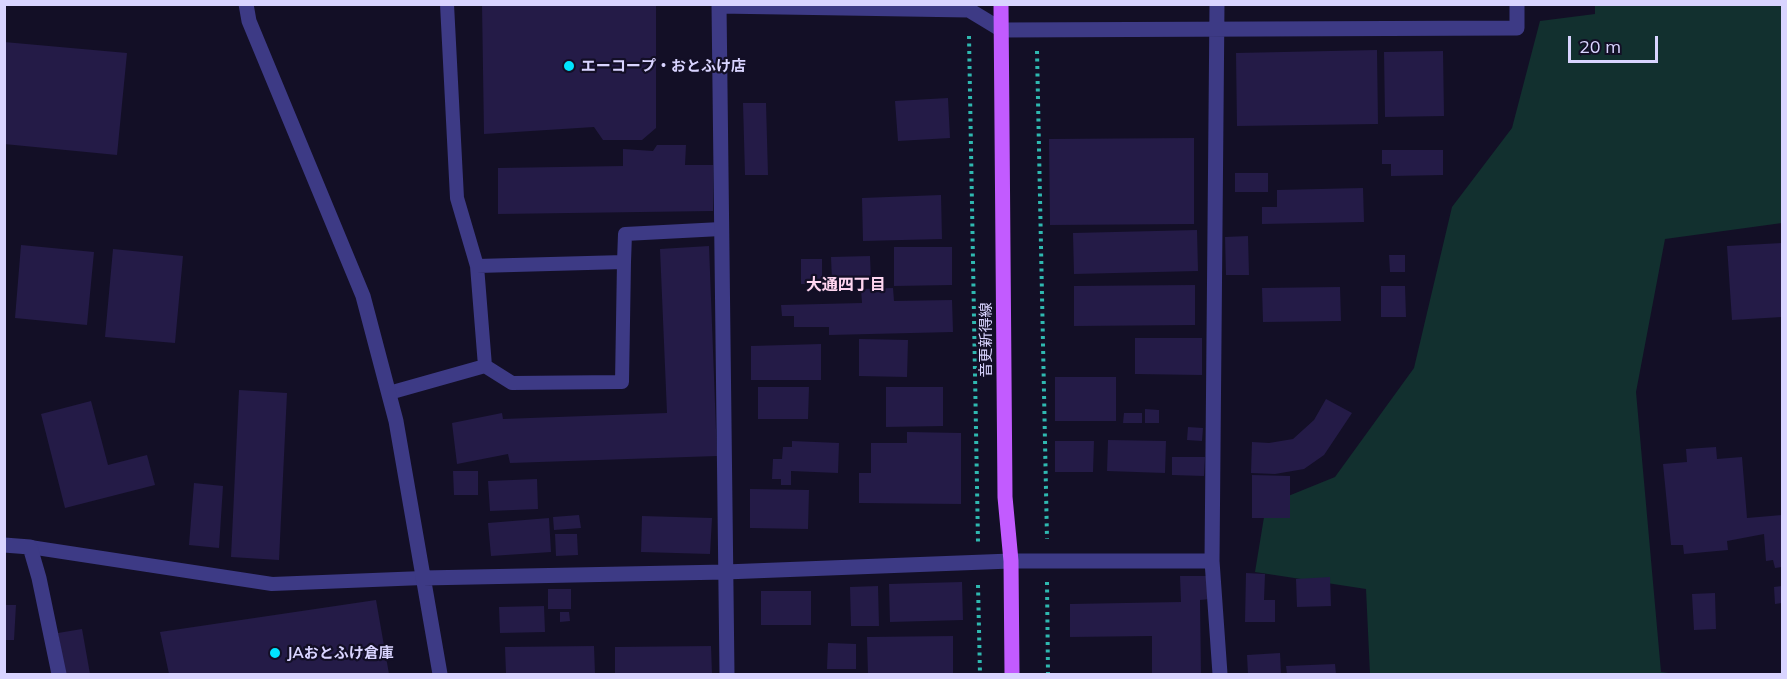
<!DOCTYPE html>
<html>
<head>
<meta charset="utf-8">
<style>
	body { margin:0 }
	#map { position:relative; width:1787px; height:679px; overflow:hidden; background:#130f26; font-family:Mulish,sans-serif }
	canvas { display:block }
	.frame { position:absolute; inset:0; border:6px solid #d9d4ff; pointer-events:none }
	.scale { position:absolute; left:1568px; top:36px; width:90px; height:27px; box-sizing:border-box; border:3px solid #d9d4ff; border-top:0; padding-left:8px; font-size:18px; line-height:21px; white-space:nowrap; color:#d9d4ff; -webkit-text-stroke:4px #130f26; paint-order:stroke }
</style>
</head>
<body>
<div id="map">
<canvas width="1787" height="679"></canvas>
<div class="frame"></div>
<div class="scale">20 m</div>
</div>
<script>
const c = document.querySelector('canvas').getContext('2d');
c.lineJoin = 'round';
function fillPath(path, color) { c.fillStyle = color; c.fill(path, 'evenodd'); }
function stroke(path, color, width, dash) { c.strokeStyle = color; c.lineWidth = width; c.lineCap = dash ? 'butt' : 'round'; c.setLineDash(dash || []); c.stroke(path); }
function label(font, color, halo, rows, align = 'center') {
  c.font = font + ' Mulish,"Noto Sans JP",sans-serif'; c.lineWidth = 4.5; c.setLineDash([]); c.textBaseline = 'middle'; c.strokeStyle = halo; c.fillStyle = color; for (const [text, x, y, turn = 0] of rows) {
    c.save(); c.translate(x, y); c.rotate((+turn || 0) * Math.PI / 180); c.textAlign = isNaN(turn) ? turn : align; if (halo) c.strokeText(text, 0, 0); c.fillText(text, 0, 0); c.restore();
  }
}
fillPath(new Path2D(`
	M 1595,5 L 1782,5 L 1782,223 L 1665,239 L 1636,392 L 1661,672 L 1676,674 L 1370,674 L 1366,589 L 1255,572 L 1266,505 L 1335,477 L 1414,368 L 1452,207 L 1512,128 L 1540,21 L 1595,14 Z`), '#12302f');
fillPath(new Path2D(`
	M 482,4 L 656,4 L 656,128 L 642,140 L 603,140 L 594,127 L 484,134 Z
	M 4,42 L 127,53 L 117,155 L 4,144 Z
	M 1377,50 L 1378,124 L 1237,126 L 1236,53 Z
	M 1443,51 L 1444,116 L 1385,117 L 1384,52 Z
	M 948,98 L 950,138 L 898,141 L 895,101 Z
	M 743,103 L 766,103 L 768,175 L 745,175 Z
	M 1194,138 L 1194,224 L 1050,225 L 1049,139 Z
	M 657,145 L 686,145 L 685,165 L 713,165 L 713,211 L 498,214 L 498,168 L 623,166 L 623,149 L 653,151 Z
	M 1382,150 L 1443,150 L 1443,175 L 1391,176 L 1391,164 L 1382,164 Z
	M 1235,173 L 1268,173 L 1268,192 L 1235,192 Z
	M 1363,188 L 1364,222 L 1262,224 L 1262,207 L 1277,207 L 1277,190 Z
	M 941,195 L 942,239 L 863,241 L 862,198 Z
	M 1197,230 L 1198,271 L 1074,274 L 1073,233 Z
	M 1248,236 L 1249,275 L 1226,275 L 1225,237 Z
	M 1782,243 L 1782,317 L 1732,320 L 1727,246 Z
	M 21,245 L 94,252 L 87,325 L 15,318 Z
	M 709,246 L 717,456 L 510,463 L 508,454 L 457,464 L 452,423 L 502,413 L 503,419 L 667,413 L 660,249 Z
	M 894,247 L 952,247 L 952,285 L 894,286 Z
	M 113,249 L 183,256 L 175,343 L 105,337 Z
	M 1389,255 L 1405,255 L 1405,272 L 1390,272 Z
	M 870,256 L 871,281 L 832,281 L 831,257 Z
	M 801,259 L 822,259 L 822,284 L 801,284 Z
	M 1195,285 L 1195,325 L 1074,326 L 1074,286 Z
	M 1381,286 L 1405,286 L 1406,317 L 1381,317 Z
	M 1340,287 L 1341,321 L 1263,322 L 1262,288 Z
	M 893,288 L 894,301 L 952,300 L 953,332 L 829,335 L 829,327 L 794,327 L 794,316 L 782,316 L 781,305 L 862,303 L 861,289 Z
	M 1135,338 L 1202,338 L 1202,375 L 1135,374 Z
	M 859,339 L 908,340 L 907,377 L 859,376 Z
	M 821,344 L 821,380 L 751,380 L 751,346 Z
	M 1055,377 L 1116,377 L 1116,421 L 1055,421 Z
	M 758,387 L 809,387 L 808,419 L 758,419 Z
	M 886,387 L 943,387 L 943,426 L 886,427 Z
	M 239,390 L 287,393 L 279,560 L 231,557 Z
	M 1326,399 L 1352,413 L 1324,455 L 1304,469 L 1275,474 L 1251,473 L 1252,442 L 1269,443 L 1293,439 L 1314,420 Z
	M 91,401 L 108,465 L 147,455 L 155,485 L 65,508 L 41,414 Z
	M 1145,409 L 1159,410 L 1159,423 L 1145,423 Z
	M 1124,413 L 1142,413 L 1142,423 L 1123,423 Z
	M 1188,427 L 1203,428 L 1202,441 L 1187,440 Z
	M 907,432 L 961,433 L 961,504 L 859,503 L 859,473 L 871,473 L 871,443 L 907,443 Z
	M 1108,440 L 1166,441 L 1165,473 L 1107,471 Z
	M 792,441 L 839,443 L 838,473 L 791,471 L 791,485 L 781,485 L 781,479 L 772,479 L 773,459 L 782,459 L 783,447 L 792,447 Z
	M 1055,441 L 1094,441 L 1093,472 L 1055,472 Z
	M 1716,447 L 1717,459 L 1742,457 L 1747,518 L 1782,515 L 1782,567 L 1775,568 L 1773,560 L 1766,561 L 1764,534 L 1727,541 L 1728,550 L 1684,554 L 1683,545 L 1671,545 L 1663,464 L 1687,462 L 1686,449 Z
	M 1172,457 L 1205,457 L 1204,476 L 1172,475 Z
	M 453,471 L 478,471 L 478,495 L 454,495 Z
	M 1252,475 L 1290,476 L 1290,518 L 1252,518 Z
	M 537,479 L 538,509 L 490,511 L 488,481 Z
	M 194,483 L 223,486 L 219,548 L 189,545 Z
	M 750,489 L 809,490 L 808,529 L 750,528 Z
	M 579,515 L 581,528 L 554,530 L 553,517 Z
	M 642,516 L 712,518 L 710,554 L 641,552 Z
	M 549,518 L 551,552 L 491,556 L 488,523 Z
	M 555,534 L 577,534 L 578,555 L 556,556 Z
	M 1246,573 L 1265,574 L 1264,600 L 1275,600 L 1275,622 L 1245,622 Z
	M 1180,576 L 1210,576 L 1210,599 L 1200,600 L 1201,674 L 1152,674 L 1152,636 L 1070,637 L 1070,604 L 1181,602 Z
	M 1330,577 L 1331,606 L 1297,607 L 1296,579 Z
	M 962,582 L 963,620 L 890,622 L 889,584 Z
	M 878,586 L 879,626 L 851,626 L 850,587 Z
	M 1782,586 L 1782,603 L 1775,604 L 1774,587 Z
	M 548,589 L 571,589 L 571,609 L 548,609 Z
	M 761,591 L 811,591 L 811,625 L 761,625 Z
	M 1715,593 L 1716,629 L 1694,630 L 1692,594 Z
	M 376,600 L 389,674 L 169,674 L 160,632 Z
	M 4,605 L 16,605 L 14,640 L 4,640 Z
	M 544,606 L 545,632 L 500,633 L 499,607 Z
	M 560,612 L 569,612 L 570,621 L 560,622 Z
	M 82,629 L 90,674 L 65,674 L 58,633 Z
	M 953,636 L 953,673 L 868,674 L 867,637 Z
	M 828,643 L 856,644 L 856,669 L 827,669 Z
	M 594,646 L 595,674 L 506,674 L 505,647 Z
	M 711,646 L 712,674 L 615,674 L 615,647 Z
	M 1280,653 L 1281,674 L 1248,674 L 1247,655 Z
	M 1335,664 L 1336,674 L 1287,674 L 1286,666 Z`), '#241b47');
stroke(new Path2D(`
	M 969,36 L 978,542
	M 1037,51 L 1047,539
	M 1047,582 L 1048,674
	M 978,585 L 980,674`), '#2fb8b0', 4, [3, 4.5]);
stroke(new Path2D(`
	M 624,262 L 625,234 L 721,229
	M 477,266 L 624,262 L 622,382 L 512,383 L 485,366
	M 389,393 L 485,366 L 477,266 L 457,198 L 447,4
	M 30,547 L 272,584 L 423,578`), '#3d3a85', 14);
stroke(new Path2D(`
	M 246,4 L 249,21 L 363,296 L 396,421 L 440,674
	M 719,4 L 727,674
	M 1217,4 L 1212,561 L 1220,674
	M 719,6 L 969,10 L 1002,30 L 1517,28 L 1517,4
	M 4,545 L 30,547 L 39,578 L 59,674
	M 423,578 L 725,572 L 1011,561 L 1212,561`), '#3d3a85', 15);
stroke(new Path2D(`
	M 1001,4 L 1005,497 L 1011,561 L 1012,674`), '#c25bff', 15);
for (const [x, y, r, color] of [
	[569,66,6,"#00e5ff"],
	[275,653,6,"#00e5ff"]
]) { const dot = new Path2D(); dot.arc(x, y, r, 0, 2 * Math.PI); c.fillStyle = color; c.fill(dot); stroke(dot, '#130f26', 2); }
label('bold 15px', '#d9d4ff', '#130f26', [
	["エーコープ・おとふけ店",581,66],
	["JAおとふけ倉庫",287,653]
], 'left');
label('15px', '#d9d4ff', '#130f26', [
	["音更新得線",986,340,-90]
]);
label('bold 16px', '#ffd6f0', '#130f26', [
	["大通四丁目",846,285]
]);
</script>
</body>
</html>
